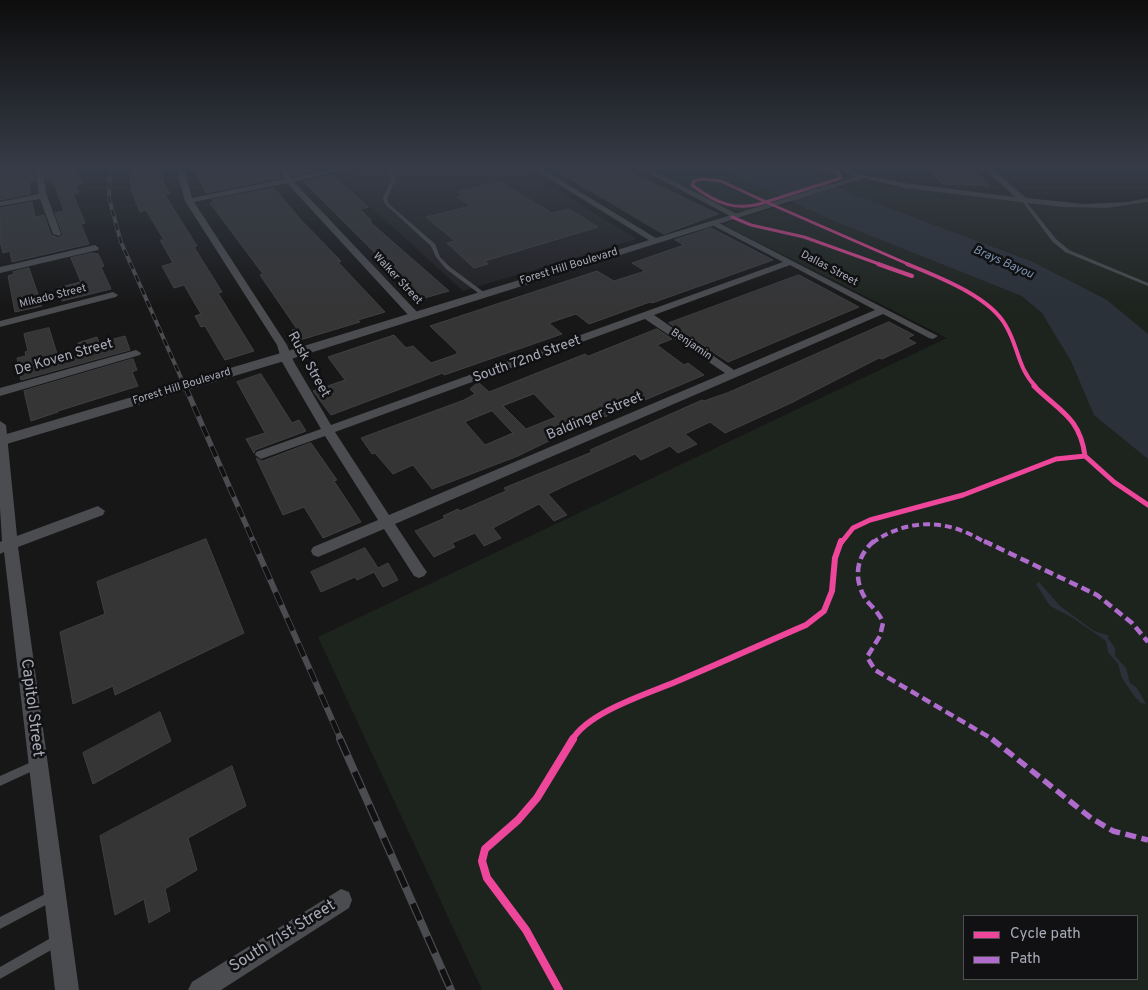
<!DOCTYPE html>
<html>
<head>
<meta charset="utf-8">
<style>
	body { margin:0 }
	#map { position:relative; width:1148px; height:990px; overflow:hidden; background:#171717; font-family:Overpass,sans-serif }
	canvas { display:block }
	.legend { position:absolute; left:963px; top:915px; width:175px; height:65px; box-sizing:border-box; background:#111113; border:1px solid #4d4f55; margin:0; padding:6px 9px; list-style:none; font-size:15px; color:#a8abb8 }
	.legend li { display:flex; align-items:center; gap:10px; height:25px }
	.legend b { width:25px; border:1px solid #4d4f55 }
</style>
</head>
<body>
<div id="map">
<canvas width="1148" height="990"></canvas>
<ul class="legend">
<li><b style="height:6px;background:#ed469a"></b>Cycle path</li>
<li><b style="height:6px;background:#b06ccc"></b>Path</li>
</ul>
</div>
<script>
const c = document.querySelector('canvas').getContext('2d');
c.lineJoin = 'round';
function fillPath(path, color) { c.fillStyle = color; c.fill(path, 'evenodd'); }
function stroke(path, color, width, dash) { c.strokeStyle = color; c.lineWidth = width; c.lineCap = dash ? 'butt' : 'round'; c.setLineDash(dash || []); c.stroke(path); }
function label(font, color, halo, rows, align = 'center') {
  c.font = font + ' Overpass,sans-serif'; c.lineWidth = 5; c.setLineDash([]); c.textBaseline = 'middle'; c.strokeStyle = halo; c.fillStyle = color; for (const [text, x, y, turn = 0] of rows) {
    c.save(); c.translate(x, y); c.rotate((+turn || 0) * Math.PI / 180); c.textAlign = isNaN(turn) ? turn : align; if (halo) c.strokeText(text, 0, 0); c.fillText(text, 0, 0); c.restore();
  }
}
fillPath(new Path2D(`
	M 372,168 L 521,168 L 637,239 L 463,291 L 337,176 Z`), '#212123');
fillPath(new Path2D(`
	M 674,168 L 835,168 L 844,178 L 740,212 L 723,207 L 656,173 Z
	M 860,183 L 1073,206 L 1100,208 L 1148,203 L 1148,990 L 482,990 L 318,637 L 947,338 L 725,225 L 728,222 ZM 964,916 L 1137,916 L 1137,979 L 964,979 Z`), '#1d241e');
fillPath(new Path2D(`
	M 721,168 L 800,168 L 856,196 L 1033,262 L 1107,300 L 1148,334 L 1148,459 L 1094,415 L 1071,361 L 1042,313 L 1022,296 L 836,222 Z
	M 1039,582 L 1060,606 L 1094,631 L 1110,636 L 1107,637 L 1115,648 L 1115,656 L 1126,668 L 1130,683 L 1137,688 L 1146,704 L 1141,703 L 1135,697 L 1122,678 L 1118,664 L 1108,652 L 1106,641 L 1073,618 L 1050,606 L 1036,584 Z`), '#2a3139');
const building = new Path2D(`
	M 0,168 L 33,168 L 35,181 L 29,182 L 30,194 L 0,200 Z
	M 45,168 L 74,168 L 84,184 L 76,185 L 79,193 L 73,194 L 85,223 L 81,224 L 89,244 L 12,262 L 10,251 L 3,253 L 0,241 L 0,208 L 32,202 L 35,217 L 44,215 L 51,235 L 59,238 L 63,235 L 55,213 L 64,211 L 52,178 L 46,179 Z
	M 142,168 L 162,168 L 163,182 L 170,194 L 165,195 L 197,246 L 194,247 L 222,292 L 218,293 L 254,351 L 225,360 L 205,326 L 201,327 L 195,316 L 201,314 L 184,285 L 174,288 L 162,266 L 173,263 L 160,240 L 164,240 L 146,210 L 140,212 L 131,190 L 130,170 Z
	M 196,168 L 277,168 L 281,178 L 206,193 L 197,176 Z
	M 288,168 L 326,168 L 326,169 L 292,176 Z
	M 552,168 L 622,168 L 718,214 L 664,234 Z
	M 938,168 L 970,168 L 990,186 L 943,184 L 930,171 L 940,172 Z
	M 333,175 L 369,207 L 360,209 L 372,221 L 369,221 L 449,291 L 421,299 L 304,182 Z
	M 500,182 L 552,213 L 569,209 L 598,227 L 485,261 L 488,264 L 474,268 L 447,243 L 455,241 L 426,217 L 471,206 L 457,197 L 463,195 L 459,192 Z
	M 274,188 L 302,221 L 341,261 L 338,262 L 385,312 L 358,320 L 360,322 L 300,340 L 292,330 L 297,329 L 260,275 L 263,274 L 210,203 L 214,202 L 212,200 Z
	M 711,228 L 773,260 L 652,303 L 650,302 L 589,324 L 576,314 L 549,323 L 562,334 L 444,375 L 443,373 L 331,415 L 313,391 L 345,380 L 328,357 L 394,335 L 406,348 L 413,346 L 431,363 L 457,354 L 457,352 L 430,326 L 597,271 L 614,281 L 645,271 L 632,263 L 684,245 L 675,240 Z
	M 93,253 L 98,254 L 104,266 L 101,267 L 111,289 L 62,301 L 57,288 L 81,282 L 71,258 Z
	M 29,268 L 42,306 L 15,312 L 8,276 L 14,274 L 13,272 Z
	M 799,275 L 859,307 L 728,362 L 669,323 Z
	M 889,322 L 914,335 L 907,338 L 916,343 L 882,359 L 879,358 L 791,403 L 725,433 L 710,422 L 685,434 L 697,444 L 678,453 L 670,446 L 641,460 L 635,454 L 567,485 L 548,494 L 567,515 L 554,521 L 539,504 L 493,528 L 501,538 L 484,546 L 475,533 L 452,543 L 455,547 L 434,557 L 415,531 L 445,518 L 443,516 L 458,509 L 460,511 L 506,491 L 504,488 L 592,452 L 590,450 L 702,400 L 704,401 L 727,393 Z
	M 49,328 L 59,360 L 83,354 L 78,343 L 97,337 L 99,343 L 125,336 L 130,350 L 21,380 L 17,358 L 26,356 L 25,352 L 28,351 L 24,334 Z
	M 657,329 L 672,339 L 657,345 L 684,365 L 688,363 L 704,375 L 557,437 L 518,456 L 432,489 L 413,465 L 393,474 L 375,453 L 372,454 L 361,438 L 464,400 L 475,394 L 470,389 L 478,382 L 489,392 L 585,354 L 588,356 ZM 534,394 L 556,417 L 526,429 L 503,406 ZM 492,411 L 513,433 L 485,445 L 465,422 Z
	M 133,359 L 137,370 L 132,372 L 138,386 L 58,411 L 58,412 L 31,421 L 24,391 Z
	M 261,374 L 292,423 L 299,420 L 306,431 L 255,450 L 254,453 L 246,439 L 265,433 L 237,382 Z
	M 311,443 L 337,480 L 334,481 L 361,522 L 323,538 L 304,507 L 283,515 L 256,458 L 262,461 Z
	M 206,539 L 244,633 L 115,695 L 113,686 L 73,704 L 60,632 L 105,614 L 97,582 Z
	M 365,548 L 378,568 L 388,563 L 398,580 L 383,587 L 374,572 L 357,580 L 355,577 L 321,592 L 311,572 Z
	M 160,712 L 171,741 L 93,784 L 83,753 Z
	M 232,766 L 246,806 L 188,838 L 197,870 L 165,889 L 170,911 L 149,923 L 144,899 L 115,915 L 100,836 Z`);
fillPath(building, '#353536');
stroke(building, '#3f4043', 1);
fillPath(new Path2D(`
	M 384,168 L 388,168 L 396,179 L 387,198 L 388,203 L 435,244 L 440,257 L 450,267 L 485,293 L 485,295 L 481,295 L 446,269 L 436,257 L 431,246 L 385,204 L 383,198 L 392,179 Z
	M 1022,199 L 1024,199 L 1056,239 L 1069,250 L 1148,283 L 1148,286 L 1065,252 L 1052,241 L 1022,201 Z
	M 38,759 L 41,761 L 43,764 L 41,767 L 0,786 L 0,776 Z
	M 53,890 L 57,891 L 58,895 L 57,899 L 0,929 L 0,917 Z
	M 56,935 L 60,937 L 62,941 L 60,945 L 0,979 L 0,967 Z`), '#4b4c50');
fillPath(new Path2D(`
	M 35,168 L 43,168 L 46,193 L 61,234 L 60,236 L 53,234 L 40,199 L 0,206 L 0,202 L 39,194 Z
	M 176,168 L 184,168 L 192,198 L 284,179 L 279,168 L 286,168 L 291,178 L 338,168 L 353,168 L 294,182 L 419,314 L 419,318 L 411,318 L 287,183 L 194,202 L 287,345 L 294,362 L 331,425 L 783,262 L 712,225 L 712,221 L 715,221 L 938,336 L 933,339 L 929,338 L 883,314 L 395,524 L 424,568 L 427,572 L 424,576 L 419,578 L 414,576 L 384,529 L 318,557 L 313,555 L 311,551 L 313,547 L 378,520 L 325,436 L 261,459 L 255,455 L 256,452 L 321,429 L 282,362 L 277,345 L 185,201 ZM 790,265 L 875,310 L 734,370 L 654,315 ZM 645,319 L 725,373 L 389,515 L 335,432 Z
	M 532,168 L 541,168 L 659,240 L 652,242 Z
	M 639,168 L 648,168 L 741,216 L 734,218 Z
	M 984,168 L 992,168 L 1026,198 L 1084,204 L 1127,202 L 1148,198 L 1148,202 L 1106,208 L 1062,207 L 905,188 L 859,177 L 863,175 L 905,183 L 1015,197 Z
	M 95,245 L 99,248 L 98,250 L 0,273 L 0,267 Z
	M 113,292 L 118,295 L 116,297 L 0,327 L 0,321 Z
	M 136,350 L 141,353 L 140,355 L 0,396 L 0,388 Z
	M 0,421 L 6,425 L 17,536 L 98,506 L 105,511 L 103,515 L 18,547 L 79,990 L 55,990 L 4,552 L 0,554 L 0,542 L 2,541 L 0,508 Z
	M 341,889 L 349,892 L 352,900 L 349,908 L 221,990 L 188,990 L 192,982 Z`), '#4b4c50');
fillPath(new Path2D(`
	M 837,168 L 849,168 L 867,177 L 291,359 L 0,446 L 0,436 L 281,353 L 855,177 Z`), '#4b4c50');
const railFar3 = new Path2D(`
	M 110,168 L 109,198 L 121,242 L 185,387`);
const railFar2 = new Path2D(`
	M 185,386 L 254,543`);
const railFar1 = new Path2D(`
	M 253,541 L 341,740`);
const rail = new Path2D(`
	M 340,739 L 451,990`);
stroke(railFar3, '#4b4c4f', 4);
stroke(railFar2, '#4b4c4f', 5.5);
stroke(railFar1, '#4b4c4f', 6);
stroke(rail, '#4b4c4f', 8);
stroke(railFar3, '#111113', 2.5, [7]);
stroke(railFar2, '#111113', 4, [11]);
stroke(railFar1, '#111113', 4.5, [14]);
stroke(rail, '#111113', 5.5, [18]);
stroke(new Path2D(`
	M 872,543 C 909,517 949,519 986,543`), '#b06ccc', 4, [7, 4]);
stroke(new Path2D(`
	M 874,541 C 855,557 853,581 867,601 C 873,608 880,614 883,623 L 880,636 L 867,657 L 875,670 L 994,740
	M 984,541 L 1097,595 L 1132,623 L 1148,642`), '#b06ccc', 4.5, [9, 4.5]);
stroke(new Path2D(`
	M 992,739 L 1091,818 L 1113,831 L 1148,840`), '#b06ccc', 5.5, [11, 5.5]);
stroke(new Path2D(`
	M 701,179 L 721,181 L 766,202 C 736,212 717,204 692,185 L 694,181 Z
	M 766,202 L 910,265
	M 766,202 L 841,178 L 839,173 L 826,168
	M 732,217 L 751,225 L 804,237 L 882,265`), '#ed469a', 3);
stroke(new Path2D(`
	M 878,264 L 912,276
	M 907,264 C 936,276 990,296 1006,326 C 1019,348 1017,367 1036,387`), '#ed469a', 4);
stroke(new Path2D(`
	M 1034,386 C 1059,411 1080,417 1085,456 L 1114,482 L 1148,505
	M 841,543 L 853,528 L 870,520 L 963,495 L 1056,459 L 1085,456`), '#ed469a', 5);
stroke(new Path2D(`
	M 572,740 C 589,711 650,693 680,680 C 723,662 764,643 806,625 L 824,611 L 832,591 L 835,558 L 841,541`), '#ed469a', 6);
stroke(new Path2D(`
	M 559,990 L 526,930 L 487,878 L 482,861 L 485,849 L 518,820 L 537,798 L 573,739`), '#ed469a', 8);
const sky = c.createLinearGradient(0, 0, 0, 307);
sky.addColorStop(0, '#0d0d0d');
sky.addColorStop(0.55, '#363c47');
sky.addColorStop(1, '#363c4700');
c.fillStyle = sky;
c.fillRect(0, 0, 1148, 307);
label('11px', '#a8abb8', '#111113', [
	["Forest Hill Boulevard",569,267,-17],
	["Dallas Street",829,269,28],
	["Walker Street",397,279,47],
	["Mikado Street",53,297,-14],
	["Benjamin",691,345,34],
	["Forest Hill Boulevard",182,387,-17]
]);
label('italic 12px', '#7e97b3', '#111113', [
	["Brays Bayou",1003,263,24]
]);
label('14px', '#a8abb8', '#111113', [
	["De Koven Street",64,358,-16],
	["South 72nd Street",527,360,-20],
	["Rusk Street",308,365,61],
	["Baldinger Street",595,417,-23]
]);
label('16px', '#a8abb8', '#111113', [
	["Capitol Street",31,708,83],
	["South 71st Street",283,937,-32]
]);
</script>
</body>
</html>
